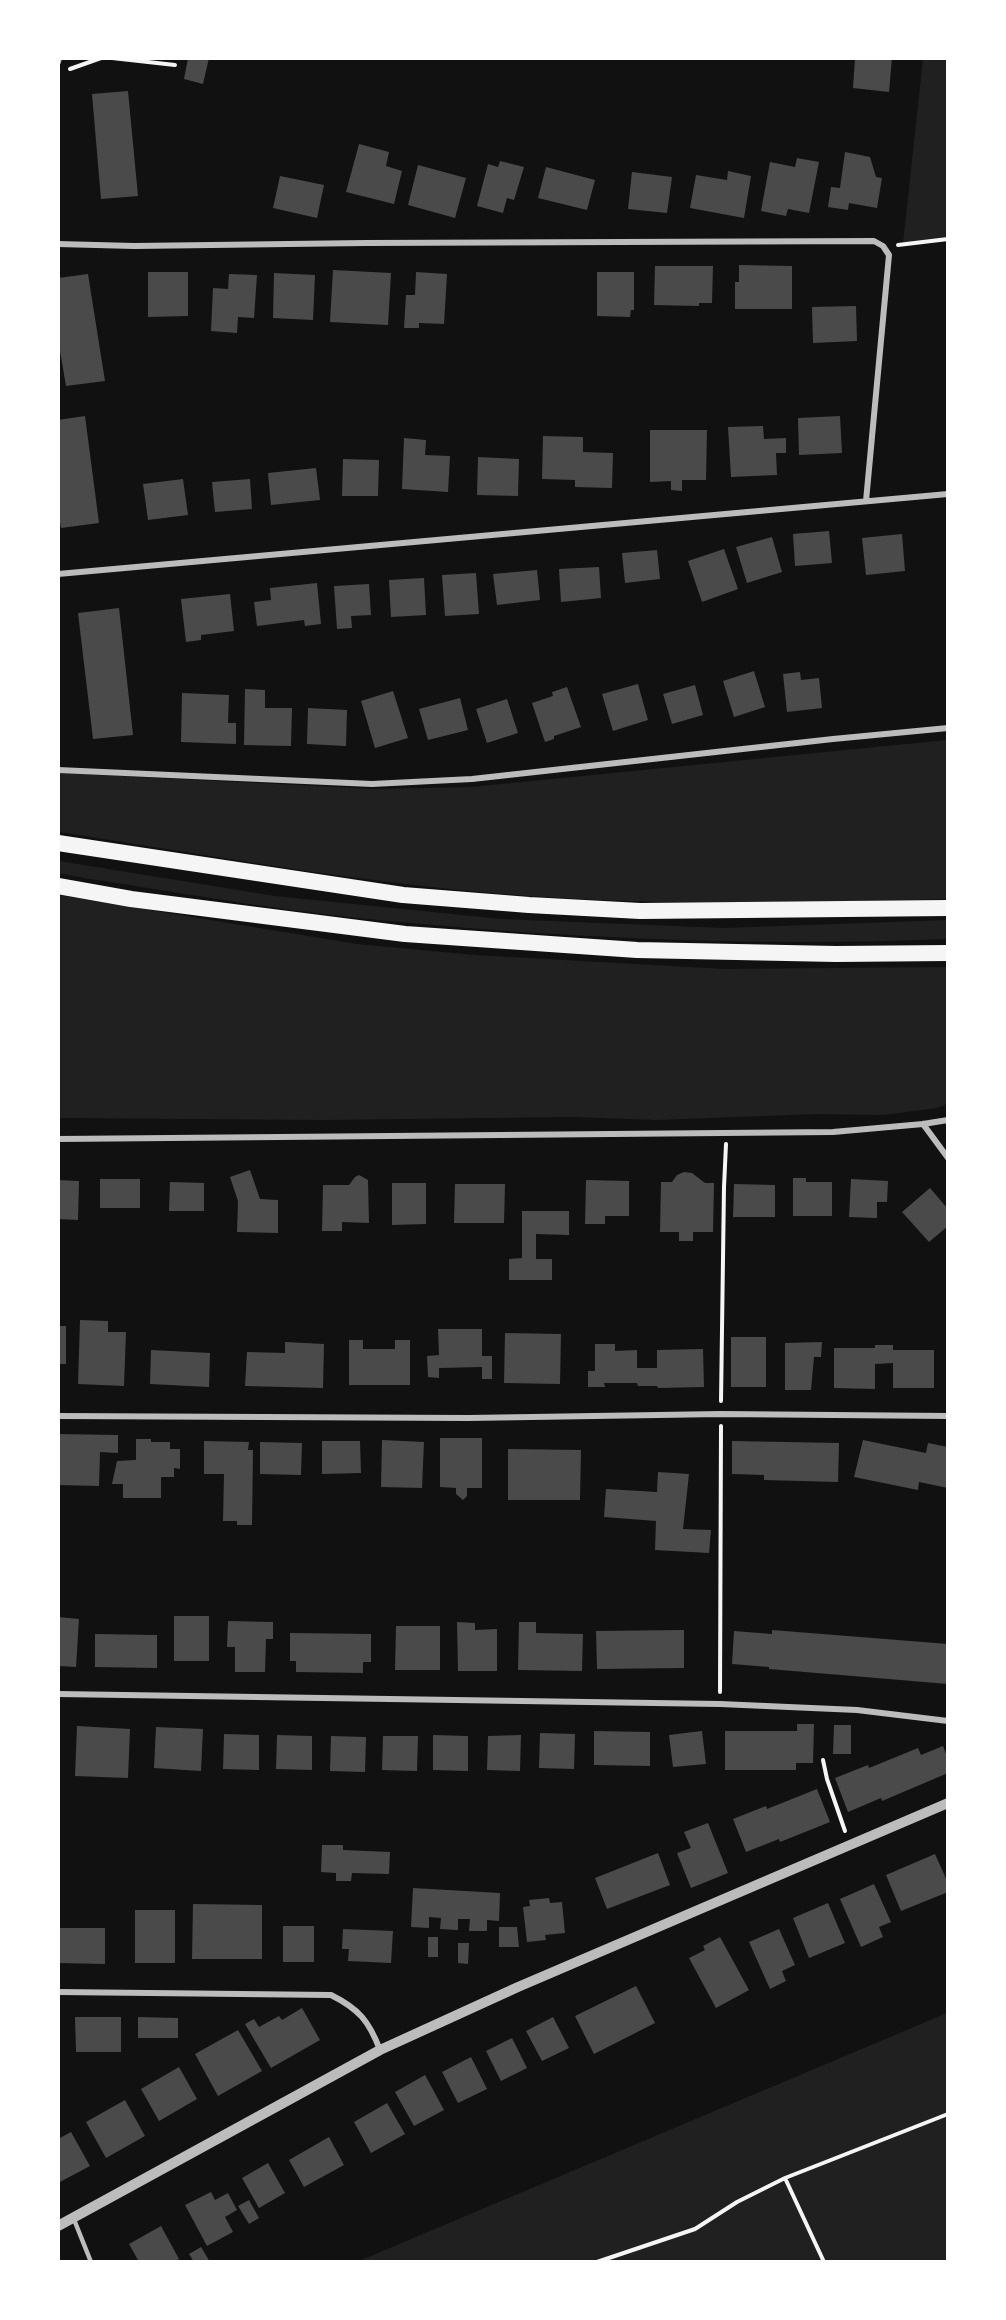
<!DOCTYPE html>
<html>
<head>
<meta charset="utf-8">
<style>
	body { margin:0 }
	#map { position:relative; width:1006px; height:2320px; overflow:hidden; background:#111; font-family:"Public Sans",sans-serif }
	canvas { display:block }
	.frame { position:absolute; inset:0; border:60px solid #fff; pointer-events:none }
</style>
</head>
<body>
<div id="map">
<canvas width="1006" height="2320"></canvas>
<div class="frame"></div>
</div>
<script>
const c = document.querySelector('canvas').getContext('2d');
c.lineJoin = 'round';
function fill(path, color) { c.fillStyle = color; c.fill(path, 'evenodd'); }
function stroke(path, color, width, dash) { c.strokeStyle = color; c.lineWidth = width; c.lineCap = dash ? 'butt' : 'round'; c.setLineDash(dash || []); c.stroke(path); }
const green = new Path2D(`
	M923,59H947V239L903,244Z
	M947,740V899C809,902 669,906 530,896C372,885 215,856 59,832V773L375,789L471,787Z
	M59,861L275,896L501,919L724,928L947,920V939C751,947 553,938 358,918C266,908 175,892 84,878L59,873Z
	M58,895L357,944L475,955L725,969L947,967V1104L937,1108L883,1115L818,1114L656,1120L574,1117L325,1120L59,1118Z
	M947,2013V2261H359Z`);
const building = new Path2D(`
	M188,58H209L203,84L184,79Z
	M855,58H892L889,92L853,88Z
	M128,91L138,196L101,199L92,94Z
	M359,144L389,152L386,166L402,171L394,204L346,192Z
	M845,152L870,157L876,177L882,178L877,208L849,203L848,210L828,207L831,187L840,188Z
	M797,158L819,162L809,213L788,209L786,216L761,211L770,162L795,167Z
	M500,161L524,167L514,200L507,198L503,213L477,206L488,164L498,167Z
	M418,165L466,178L455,218L408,205Z
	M546,167L595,180L587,210L538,198Z
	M728,171L751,176L744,218L690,208L696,175L727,180Z
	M632,172L672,177L667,213L628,209Z
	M280,176L324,185L317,218L273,208Z
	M739,265L792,266V309H735V282H739Z
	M655,266H713L712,303H699V306L654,305Z
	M333,270L391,273L388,325L330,322Z
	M148,272H188V316L148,317Z
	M416,272L447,274L444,324L419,323V328H404L406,295H415Z
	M597,272H634V310H631L630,317L597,316Z
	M274,273L315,275L313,320L273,318Z
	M88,274L105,381L66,386L58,339V278Z
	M229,274L257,275L254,318L238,317L237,333L211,331L213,288L228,289Z
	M856,306L857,341L813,343L812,307Z
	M85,416L99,523L61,528L58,511V420Z
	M840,416L842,453L799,455L798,418Z
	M763,426L764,439L786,438V453H776L777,475L731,477L728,427Z
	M650,430H707L706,480H682V491L671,490V481L650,482Z
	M543,436L583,437V452L613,453L612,488L575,487V480L542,479Z
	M404,438L426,440L425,455L450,456L448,492L402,489Z
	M478,457L519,459L518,496L477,495Z
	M343,459L379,460L378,496H342Z
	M316,468L320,500L271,505L268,473Z
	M183,479L188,515L148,520L143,484Z
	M250,479L252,509L215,512L212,482Z
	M829,531L832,563L795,566L793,534Z
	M902,534L905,571L866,575L862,538Z
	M772,537L782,572L747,583L736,547Z
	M724,549L738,589L702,602L688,561Z
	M657,550L660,579L625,583L622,553Z
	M599,567L601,598L561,602L559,569Z
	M537,570L540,600L497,605L493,574Z
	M476,573L479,614L445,616L442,575Z
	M424,578L426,615L391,617L389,580Z
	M317,583L321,624L305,626L304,620L257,626L254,602L271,600L270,588Z
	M369,584L371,615L351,616L352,628L337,629L334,586Z
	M230,594L234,631L201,635V640L186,642L181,599Z
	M119,608L133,735L93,739L78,613Z
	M754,671L765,707L734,717L723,681Z
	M800,672L801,680L819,678L822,708L787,712L783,674Z
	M638,684L648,720L613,731L602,694Z
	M695,685L703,715L672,724L663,694Z
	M567,687L581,727L554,736V739L545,742L532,703L553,696L552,692Z
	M245,689L265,690V708H292L291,746L244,745Z
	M393,691L408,738L375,748L361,701Z
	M182,693L229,695L228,723H236V744L181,742Z
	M460,698L468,730L428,740L419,709Z
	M507,699L518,733L487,743L476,709Z
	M308,708L347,710L346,746L307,744Z
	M250,1170L260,1199L278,1200V1233L237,1232L238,1201L230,1177Z
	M684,1172L692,1173L705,1183H714L713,1232H693V1241H679V1232H660L661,1182H672L677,1175Z
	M359,1175L368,1180L369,1223L342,1222V1231H322L323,1185H349L355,1177Z
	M793,1178H806V1182H832V1216H793Z
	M100,1179H140V1208H100Z
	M851,1179L888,1181L887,1202H877V1218L849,1217Z
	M58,1180L79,1181L78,1220L58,1219Z
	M586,1180L629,1181V1216H605V1224H585Z
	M170,1182L204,1183V1211H169Z
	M392,1183H426V1224L392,1225Z
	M455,1184H505L504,1223H454Z
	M734,1184L775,1185V1217H733Z
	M930,1188L948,1209V1226L929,1242L902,1212Z
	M522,1211H569V1235L536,1234V1259H552V1280H509V1259L522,1258Z
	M80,1320L108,1321V1332H126L124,1386L78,1384Z
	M58,1326H66V1364H58Z
	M438,1329H482V1356H492V1379H482V1367L439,1368V1378L428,1377L427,1356L439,1355Z
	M505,1333L561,1334L560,1384L504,1383Z
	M731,1337H766V1387H731Z
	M349,1340H363V1349H395V1340H410V1385H349Z
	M285,1342L324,1344L323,1388L245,1386L247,1352L285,1353Z
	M822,1342L821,1357H814L811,1390H785V1343Z
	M595,1344H615V1351L637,1350V1368H657V1350L703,1349L704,1387L658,1388L657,1386H638L637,1383H604L605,1387H588V1371H595Z
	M875,1345H893V1350H934V1388H893V1363L875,1364V1389L834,1388V1348H875Z
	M151,1350L210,1353L209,1387L150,1384Z
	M58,1434L118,1435V1453L100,1452L99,1486L58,1485Z
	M440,1438H482V1488H467V1496L463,1500L456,1494V1488L440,1487Z
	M136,1439H151V1442H170V1449H180V1469L174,1468V1477H161V1498H123V1484H112L117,1461L136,1460Z
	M382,1440L424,1442L422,1488L381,1487Z
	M863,1440L926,1453L928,1443L948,1447V1488L919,1482L918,1490L854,1477Z
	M204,1441L249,1442L248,1450H253L252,1525H237V1521H223L224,1474H204Z
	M322,1441H360L361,1473L322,1474Z
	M732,1441L839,1443L838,1482L764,1480V1475L732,1474Z
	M260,1442L302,1443L301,1475L260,1474Z
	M508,1449L581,1450L580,1500H508Z
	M658,1472L689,1474L683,1529L711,1530L709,1553L655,1550L656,1521L604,1517L606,1489L657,1492Z
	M174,1616H209V1661H174Z
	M58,1617L79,1619L76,1667L58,1666Z
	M228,1621L273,1622V1639H266L265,1672H235V1647H227Z
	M457,1622L475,1623V1630L497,1629V1671H458Z
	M519,1622H536V1633L583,1634L582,1671L518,1670Z
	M396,1626H440V1670H395Z
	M684,1630V1668L597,1669L596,1631Z
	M772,1630L948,1644V1684L769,1669V1667L732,1664L734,1631L772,1634Z
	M290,1633L371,1634V1662H363V1673L296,1672V1661H290Z
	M95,1634L157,1635V1668L95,1667Z
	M797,1724H814L813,1763H796V1770H725V1731H797Z
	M834,1725H851V1754H833Z
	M77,1726L130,1729L128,1778L75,1776Z
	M156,1727L203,1729L201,1771L154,1768Z
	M594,1731L650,1732V1766L594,1765Z
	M702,1731L706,1764L673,1767L669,1735Z
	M540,1733L575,1734L574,1769L539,1768Z
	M224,1734L259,1735V1770L223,1769Z
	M277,1735L312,1736V1770L276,1769Z
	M433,1735L468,1736V1771L433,1770Z
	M521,1735L520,1771L487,1770L488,1736Z
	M331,1736L366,1737L365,1772L330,1771Z
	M383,1736H418L417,1771L382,1770Z
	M943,1746L948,1759V1773L882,1801L881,1798L848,1812L835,1778L868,1765L869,1768L918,1748L921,1755Z
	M817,1789L830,1822L780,1842L779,1839L746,1852L733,1819L766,1806L767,1809Z
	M708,1823L728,1873L691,1888L677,1853L691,1848L684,1832Z
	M322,1845H343V1850L390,1852L389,1874L352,1873L351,1881H336V1873L321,1872Z
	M658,1853L670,1885L607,1909L595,1878Z
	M935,1854L948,1883V1892L901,1911L886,1875Z
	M874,1884L891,1922L879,1927L883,1937L861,1947L840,1899Z
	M413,1888L500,1893L499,1921L487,1920V1931H469L470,1919H458V1930L440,1929L441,1918L429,1917V1928L411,1927Z
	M549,1898L550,1903L562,1902L565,1933L545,1935L546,1940L527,1942L523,1907L530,1906L529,1900Z
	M828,1903L845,1943L809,1958L793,1918Z
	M193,1904L262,1905V1959H192Z
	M135,1910H175V1963H135Z
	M283,1926H314V1962H283Z
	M499,1927H517L519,1947H499Z
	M59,1928H105V1964L58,1963Z
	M343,1929L393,1931L391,1963L348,1961L349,1949H342Z
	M779,1929L795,1965L782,1971L786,1981L770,1989L749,1942Z
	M428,1937H438V1957H428Z
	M720,1937L749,1990L716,2008L689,1958L705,1950L703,1946Z
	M458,1943H469L468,1964L458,1963Z
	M636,1986L655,2023L594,2054L575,2016Z
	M302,2008L320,2040L271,2068L245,2024L254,2019L259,2027L279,2016L282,2020Z
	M75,2017H121V2052H76Z
	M138,2017L178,2018V2038H138Z
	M553,2017L569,2048L542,2061L526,2031Z
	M238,2030L262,2071L218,2096L195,2054Z
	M512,2038L527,2068L501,2081L486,2051Z
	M471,2057L487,2089L458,2103L442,2072Z
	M179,2067L197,2099L159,2121L141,2089Z
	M425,2075L444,2110L414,2126L395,2092Z
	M125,2100L145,2136L106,2158L86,2122Z
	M387,2103L405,2134L371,2153L354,2122Z
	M71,2132L90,2166L58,2183V2139Z
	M329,2137L344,2165L304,2187L289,2160Z
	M268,2163L285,2193L259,2208L242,2178Z
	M211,2192L215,2200L228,2193L237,2210L225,2217L233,2232L207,2246L185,2205Z
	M249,2200L259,2218L249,2224L238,2206Z
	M161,2226L179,2259L174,2262H139L129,2244Z
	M201,2247L210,2262H194L189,2254Z`);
const path = new Path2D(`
	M112,58L175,65
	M70,69L101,58
	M898,245L948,239
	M721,1401L724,1187L726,1144
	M720,1692L721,1426
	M823,1760L827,1779L845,1831
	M785,2178L824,2262
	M597,2262L695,2229L737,2202L785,2178L948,2114`);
const service = new Path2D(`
	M73,2217L91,2262`);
const minor = new Path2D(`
	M58,62L59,58
	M58,244L134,246L366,243L874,241L883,246L889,255L866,501
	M58,574L948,494
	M58,770L372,784L472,779L833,739L948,728
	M923,1124L948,1158
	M58,1139L833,1132L923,1124L948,1120
	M58,1416L468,1418L721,1414L948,1416
	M58,1694L720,1704L857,1710L948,1721
	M58,1992L331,1995C359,2009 369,2021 380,2050`);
const tertiary = new Path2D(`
	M58,2226L380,2050L518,1987L948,1803`);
const trunk = new Path2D(`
	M58,843L403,895L529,905L640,911L948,908
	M58,886L131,899L405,934L637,950L836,954L948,953`);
fill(green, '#202020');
fill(building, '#4a4a4a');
stroke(path, '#f5f5f5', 4);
stroke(service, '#bcbcbc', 4.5);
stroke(minor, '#bcbcbc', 6);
stroke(tertiary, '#bcbcbc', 10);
stroke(trunk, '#f5f5f5', 16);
</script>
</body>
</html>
